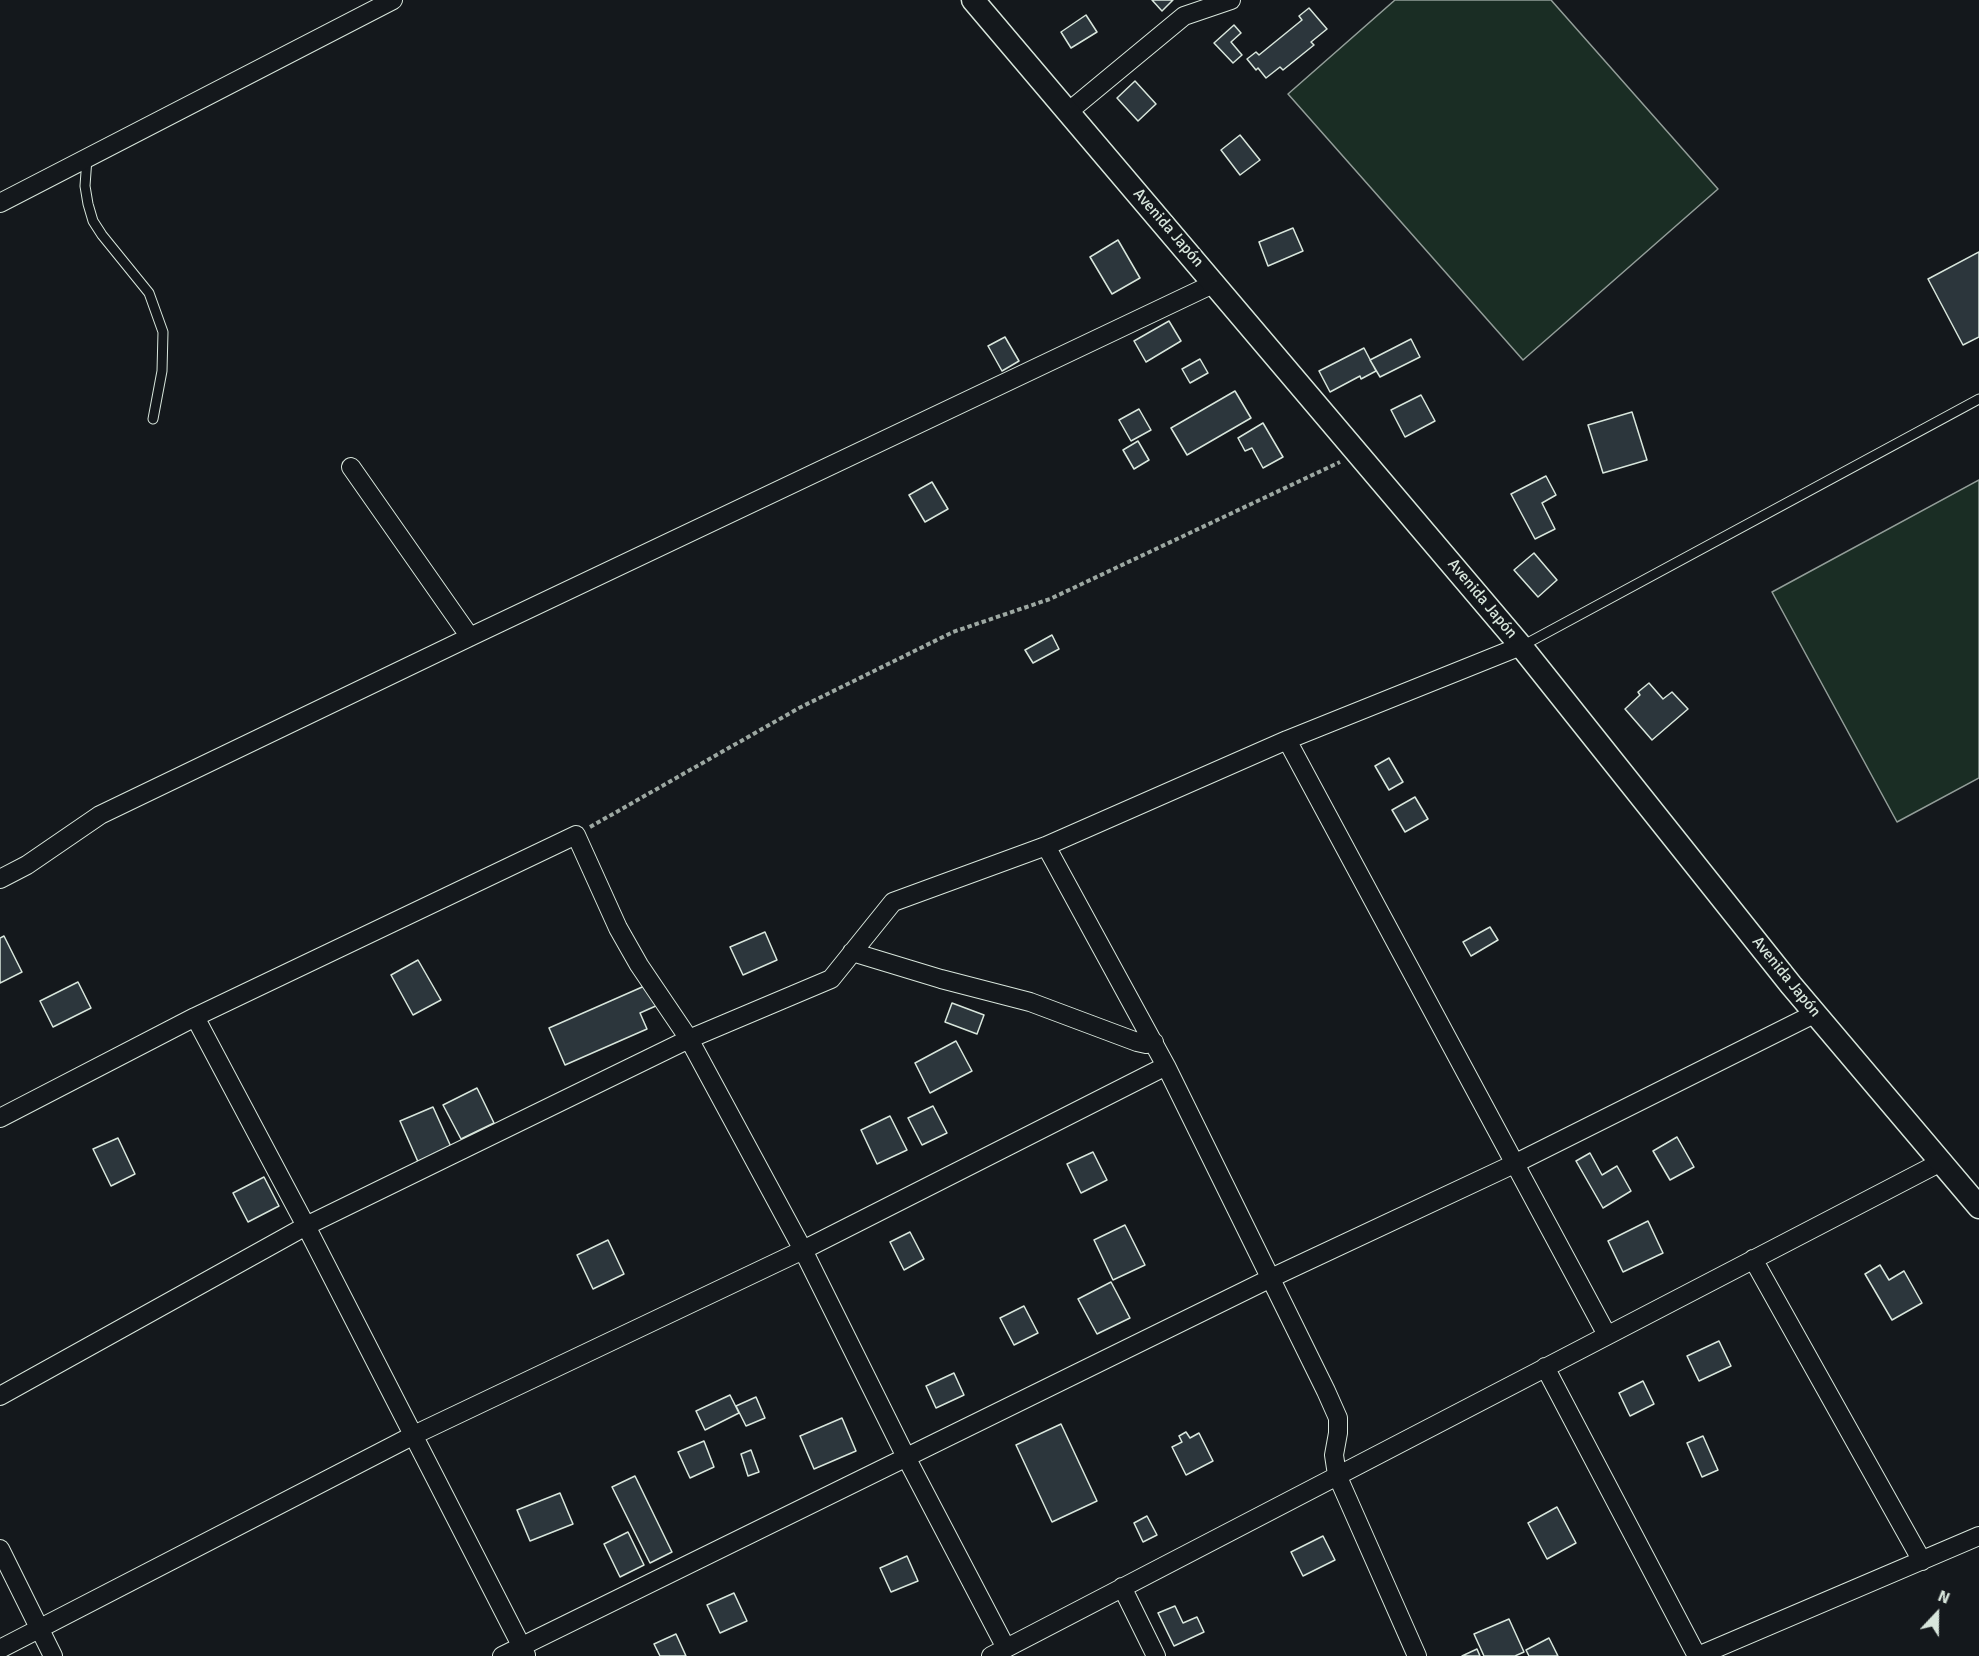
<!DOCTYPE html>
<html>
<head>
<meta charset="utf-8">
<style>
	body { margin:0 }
	#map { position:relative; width:1979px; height:1656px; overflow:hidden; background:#14181c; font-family:Signika,sans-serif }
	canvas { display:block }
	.north { position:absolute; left:1907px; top:1584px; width:60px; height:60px; -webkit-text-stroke:4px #14181c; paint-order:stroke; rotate:22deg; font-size:16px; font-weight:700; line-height:24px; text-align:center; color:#d8e6dc }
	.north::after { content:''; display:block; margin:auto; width:21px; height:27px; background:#d8e6dc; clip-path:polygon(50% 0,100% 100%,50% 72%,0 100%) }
</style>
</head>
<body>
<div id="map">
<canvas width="1979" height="1656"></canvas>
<div class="north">N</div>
</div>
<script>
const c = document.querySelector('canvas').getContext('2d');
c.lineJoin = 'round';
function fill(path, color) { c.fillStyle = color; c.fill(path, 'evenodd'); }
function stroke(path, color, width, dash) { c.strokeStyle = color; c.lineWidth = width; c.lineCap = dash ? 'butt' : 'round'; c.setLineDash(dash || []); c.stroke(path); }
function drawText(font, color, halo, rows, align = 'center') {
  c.font = font + ' Signika,sans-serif'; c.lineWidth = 4.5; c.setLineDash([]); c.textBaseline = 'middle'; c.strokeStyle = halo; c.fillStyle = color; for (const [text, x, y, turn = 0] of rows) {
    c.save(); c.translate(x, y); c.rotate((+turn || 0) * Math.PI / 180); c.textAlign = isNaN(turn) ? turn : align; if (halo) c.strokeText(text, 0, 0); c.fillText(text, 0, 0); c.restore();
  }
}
const green = new Path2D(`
	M1395,0H1551L1718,189L1523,360L1288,94Z
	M1979,480V778L1897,822L1772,592Z`);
const building = new Path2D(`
	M1152,0H1173L1162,11Z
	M1309,8L1327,29L1311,42L1314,45L1283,70L1280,67L1266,78L1258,68L1256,70L1247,59L1256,52L1259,55L1302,20L1299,16Z
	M1086,15L1097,32L1071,48L1061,32Z
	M1234,25L1241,33L1231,42L1242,55L1233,63L1214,43Z
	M1135,81L1156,104L1138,121L1117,98Z
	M1240,135L1260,160L1240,175L1221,150Z
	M1293,228L1303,251L1268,266L1259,242Z
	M1118,240L1140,278L1112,294L1090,257Z
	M1979,252V337L1963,345L1928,279Z
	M1169,321L1181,341L1146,362L1134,341Z
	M1005,337L1019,361L1002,371L988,346Z
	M1411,339L1420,357L1380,377L1370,360Z
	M1364,348L1376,371L1361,379L1360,376L1330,392L1319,371Z
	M1200,359L1208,373L1190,383L1182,369Z
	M1235,391L1251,418L1187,455L1171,428Z
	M1421,395L1435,421L1405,437L1391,410Z
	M1139,409L1151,430L1131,441L1119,420Z
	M1632,412L1647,460L1603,473L1588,425Z
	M1263,423L1283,457L1263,468L1252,448L1245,451L1238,438Z
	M1138,441L1149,460L1134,469L1123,450Z
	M1546,476L1556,495L1542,503L1555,529L1535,539L1511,494Z
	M932,482L948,509L925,522L909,495Z
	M1534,553L1557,580L1538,597L1514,570Z
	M1052,635L1059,649L1033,663L1025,650Z
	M1649,683L1663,699L1672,692L1688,709L1652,740L1625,709L1640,695L1638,692Z
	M1389,758L1403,782L1389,790L1375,766Z
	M1415,797L1428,819L1405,832L1392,810Z
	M1490,927L1498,940L1471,956L1463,942Z
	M765,932L777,960L743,975L730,947Z
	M4,936L22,972L0,983V938Z
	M418,960L441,1000L413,1015L391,975Z
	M78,982L91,1008L53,1027L40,1001Z
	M649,984L658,1005L640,1013L647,1029L565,1065L549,1028Z
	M952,1003L984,1015L977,1034L945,1022Z
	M956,1041L972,1071L930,1093L915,1063Z
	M477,1088L494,1123L461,1139L443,1105Z
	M933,1106L947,1133L922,1145L908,1118Z
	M433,1107L452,1149L419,1164L400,1121Z
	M890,1116L907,1150L877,1164L861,1130Z
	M1677,1137L1694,1167L1670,1180L1653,1151Z
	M118,1138L135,1174L111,1186L93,1149Z
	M1093,1152L1107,1180L1081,1193L1067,1164Z
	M1590,1153L1602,1175L1617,1166L1631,1191L1603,1208L1576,1161Z
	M264,1177L279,1206L248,1222L233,1193Z
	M1648,1221L1663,1253L1623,1272L1608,1241Z
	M1125,1225L1145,1265L1113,1280L1094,1240Z
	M910,1232L924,1259L904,1270L890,1242Z
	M608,1240L624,1274L593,1289L577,1255Z
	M1880,1265L1889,1280L1904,1271L1922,1303L1892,1320L1865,1274Z
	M1111,1282L1130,1318L1097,1334L1078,1299Z
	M1024,1306L1038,1333L1014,1345L1000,1318Z
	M1719,1341L1731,1366L1699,1381L1687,1356Z
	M954,1373L964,1395L936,1408L926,1386Z
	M1643,1381L1654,1404L1630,1416L1619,1393Z
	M730,1395L739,1413L705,1430L696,1411Z
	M756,1397L765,1418L746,1426L736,1406Z
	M842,1418L856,1451L814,1469L800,1436Z
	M1061,1424L1097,1501L1052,1522L1016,1445Z
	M1186,1432L1190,1438L1199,1433L1213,1461L1186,1475L1172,1447L1182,1442L1179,1436Z
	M1703,1436L1718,1470L1702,1477L1687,1443Z
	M704,1441L714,1467L690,1478L678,1452Z
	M751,1450L759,1472L748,1476L741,1454Z
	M635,1476L672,1552L650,1563L612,1487Z
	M560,1493L573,1524L530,1541L517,1510Z
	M1557,1507L1576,1543L1547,1559L1528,1523Z
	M1147,1516L1157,1535L1143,1542L1134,1523Z
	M628,1532L644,1565L620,1577L604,1544Z
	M1323,1536L1335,1560L1303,1576L1291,1552Z
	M907,1556L918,1581L891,1592L880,1568Z
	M734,1593L747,1621L720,1633L707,1605Z
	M1175,1606L1183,1623L1197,1617L1204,1632L1174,1646L1158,1613Z
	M1509,1619L1524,1652L1515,1656H1484L1474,1634Z
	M676,1634L686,1656H660L654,1644Z
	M1549,1638L1558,1656H1529L1526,1650Z
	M1477,1649L1480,1656H1462Z`);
const path = new Path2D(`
	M590,827L799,708L953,632L1050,599L1340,462`);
const service = new Path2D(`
	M87,158L85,186L88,204L93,221L102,235L149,293L163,332L162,371L153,419
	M1522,646L1979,399`);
const minor = new Path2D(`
	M1068,112L1184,16L1231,0
	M0,203L393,0
	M351,467L470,637
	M1287,740L1607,1335
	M1046,846L1166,1066L1326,1391L1338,1418V1433L1334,1455L1337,1475L1417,1656
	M0,879L27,865L100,815L474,635L1215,283
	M852,952L941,979L1030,1002L1137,1042L1146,1044L1154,1042
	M195,1017L306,1226L526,1655
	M0,1118L195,1017L576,835L618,928L639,965L689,1039L803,1250L906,1457L1006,1648
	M1753,1259L1922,1561
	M1545,1367L1697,1656
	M0,1396L306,1226L689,1039L831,979L893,902L1046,846L1287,740L1521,646
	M0,1549L53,1656
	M1122,1587L1156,1656
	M0,1649L414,1435L803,1250L1166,1066
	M502,1656L1271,1278L1514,1164L1816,1013
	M991,1656L1941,1162
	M1698,1656L1979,1536`);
const tertiary = new Path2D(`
	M973,0L1521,646L1791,985L1979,1207`);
const streetNames = [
	["Avenida Japón",1168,228,49],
	["Avenida Japón",1482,599,50],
	["Avenida Japón",1786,977,51]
];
fill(green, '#1a2d24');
stroke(green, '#939e99', 1.5);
fill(building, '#2c363c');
stroke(building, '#d8e6dc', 1.5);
stroke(service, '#d8e6dc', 11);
stroke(minor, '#d8e6dc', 20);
stroke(tertiary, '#d8e6dc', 25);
stroke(path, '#9da8a2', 4, [4.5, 3]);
stroke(service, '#14181c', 9);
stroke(minor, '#14181c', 18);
stroke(tertiary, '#14181c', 22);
drawText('16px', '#d8e6dc', '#14181c', streetNames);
</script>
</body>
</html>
